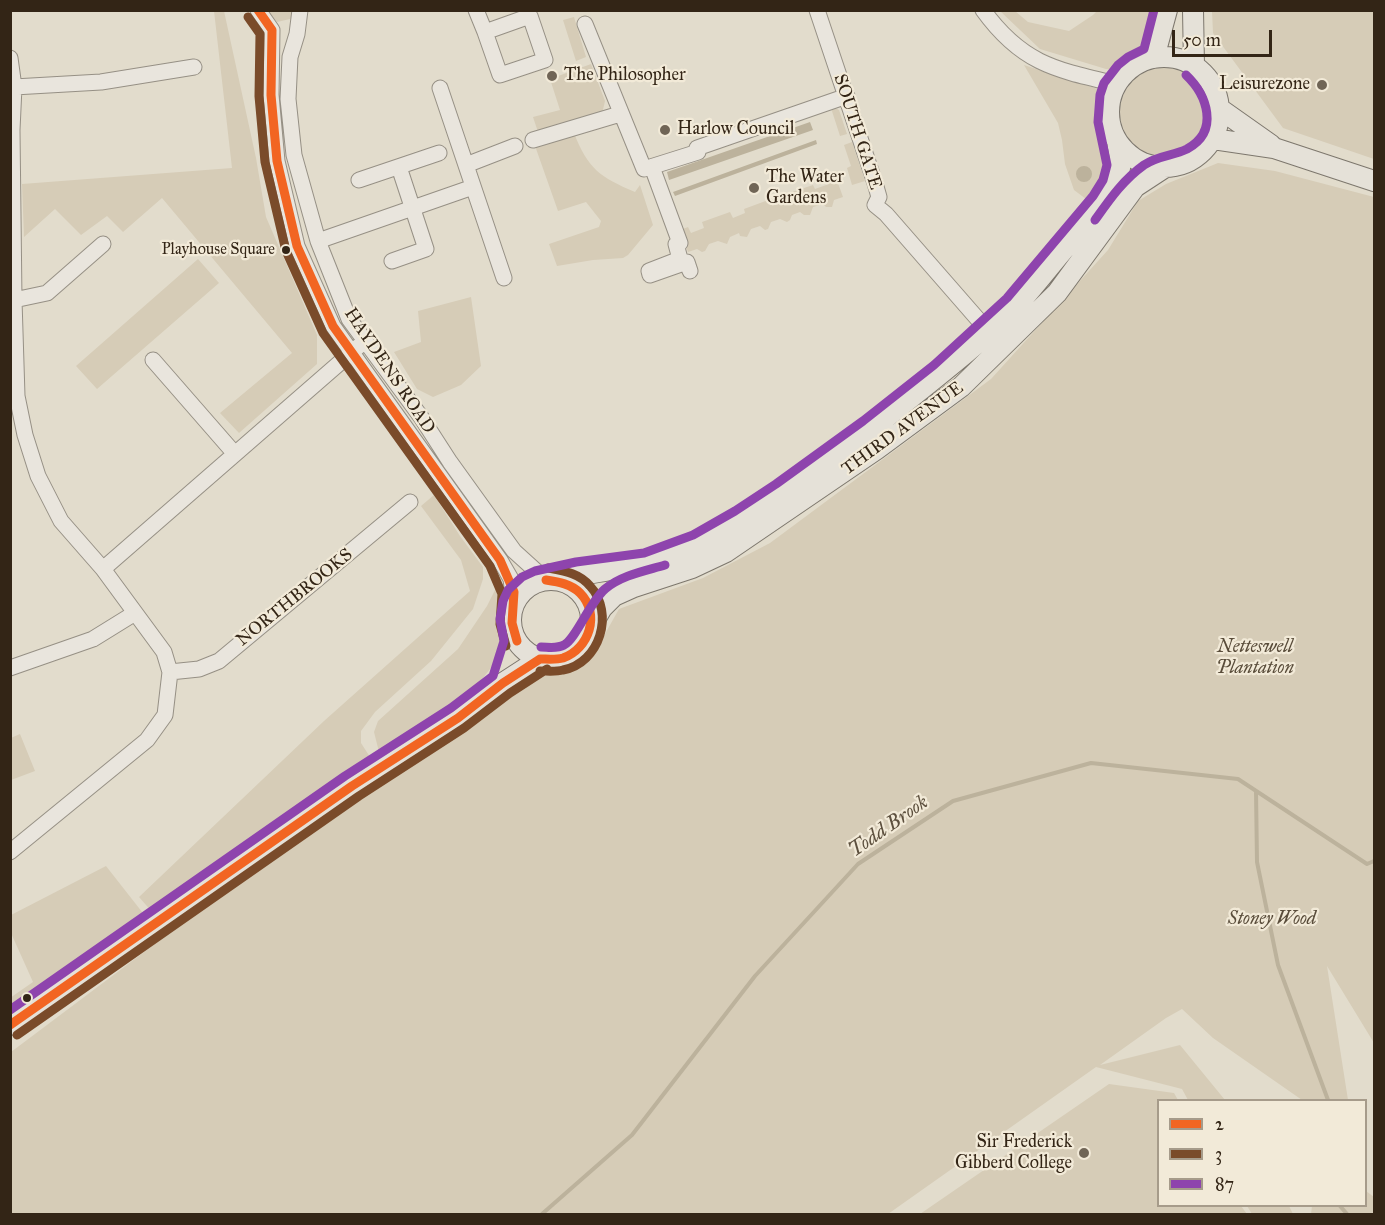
<!DOCTYPE html>
<html>
<head>
<meta charset="utf-8">
<style>
	body { margin:0 }
	#map { position:relative; width:1385px; height:1225px; overflow:hidden; background:#e2dccc; font-family:"IM FELL Great Primer",serif }
	canvas { display:block }
	.frame { position:absolute; inset:0; border:12px solid #332516; pointer-events:none }
	.legend { position:absolute; left:1157px; top:1099px; width:210px; height:108px; box-sizing:border-box; background:#f2ead8; border:2px solid #a69b8a; margin:0; padding:8px 10px; list-style:none; font-size:18px; color:#332516 }
	.legend li { display:flex; align-items:center; gap:12px; height:30px }
	.legend b { width:30px; border:2px solid #a69b8a }
	.scale { position:absolute; left:1172px; top:30px; width:100px; height:27px; box-sizing:border-box; border:3px solid #332516; border-top:0; padding-left:8px; font-size:18px; line-height:21px; white-space:nowrap; color:#332516; -webkit-text-stroke:4px #f2ead8; paint-order:stroke }
</style>
</head>
<body>
<div id="map">
<canvas width="1385" height="1225"></canvas>
<div class="frame"></div>
<ul class="legend">
<li><b style="height:8px;background:#f26522"></b>2</li>
<li><b style="height:8px;background:#7a4b2a"></b>3</li>
<li><b style="height:8px;background:#8e44ad"></b>87</li>
</ul>
<div class="scale">50 m</div>
</div>
<script>
const c = document.querySelector('canvas').getContext('2d');
c.lineJoin = 'round';
function fill(path, color) { c.fillStyle = color; c.fill(path, 'evenodd'); }
function stroke(path, color, width, dash) { c.strokeStyle = color; c.lineWidth = width; c.lineCap = dash ? 'butt' : 'round'; c.setLineDash(dash || []); c.stroke(path); }
function drawText(font, color, halo, rows, align = 'center') {
  c.font = font + ' "IM FELL Great Primer",serif'; c.lineWidth = 4.5; c.setLineDash([]); c.textBaseline = 'middle'; c.strokeStyle = halo; c.fillStyle = color; for (const [text, x, y, turn = 0] of rows) {
    c.save(); c.translate(x, y); c.rotate((+turn || 0) * Math.PI / 180); c.textAlign = isNaN(turn) ? turn : align; if (halo) c.strokeText(text, 0, 0); c.fillText(text, 0, 0); c.restore();
  }
}
const green = new Path2D(`
	M214,11H224L256,158L266,217L317,335V364L239,433L220,413L292,353L162,198L123,232L107,216L81,235L55,209L24,237L22,184L232,168Z
	M267,11H295L290,19L277,22Z
	M1000,11H1015L1028,22L1069,31L1093,15L1097,11H1160L1151,41L1119,70L1106,69L1040,49Z
	M1212,11H1374V159L1283,128L1213,33Z
	M574,17L586,57L576,61L563,20Z
	M591,64L605,101L602,114L539,135L533,117L560,110L550,79Z
	M1024,65L1104,91L1101,118L1111,149V179L1090,202L1074,190L1065,164L1062,140L1058,123Z
	M1120 112a44 44 0 1 1 88 0a44 44 0 1 1-88 0Z
	M834,107L839,110L847,134L840,136L831,108Z
	M574,133C588,169 600,177 635,192L640,185L653,225L628,255L623,258L593,260L557,266L549,244L599,227L601,221L586,202L558,211L534,143Z
	M852,142L865,181L852,185L847,168L851,166L844,145Z
	M1218,163L1275,171L1374,197V1043L1327,966L1348,1100H1302L1213,1038L1182,1009L1166,1018L1100,1065L1180,1045L1225,1100H1188L1182,1089L1096,1067L888,1214H11V1052L212,901L542,670L580,664L601,641L619,609L703,578L770,543L991,379L1108,250L1138,201L1166,184Z
	M835,175L843,197L834,200L832,207H826L823,204L813,207L810,215H804L800,212L792,215L790,220L787,222L780,219L771,222L768,229L765,230L760,226L751,229L747,237L740,236L739,233L730,237L727,244L718,241L709,244L705,251L702,252L697,249L688,252L680,230L688,227L691,233L704,228L702,222L730,212L733,218L745,213L744,209L771,199L773,204L787,199L786,194L813,185L815,189L829,184L827,177Z
	M198,259L219,283L97,389L76,366Z
	M471,297L481,366L461,385L433,397L417,389L394,352L421,342L418,311Z
	M434,495L460,536L483,567V579L473,609L431,661L375,712L361,731V743L370,757L153,913L139,897L324,721L470,591L461,560L421,506Z
	M497,586C500,601 506,640 499,654C478,698 419,727 379,752L374,732L378,721L458,649L487,606Z
	M20,734L35,771L11,780V738Z
	M106,866L146,917L11,1013L10,998L33,982L11,933V915Z
	M1109,1084L1174,1093L1178,1100H1158V1206H1241L1247,1214H920Z
	M1366,1191L1374,1197V1214H1311L1312,1206H1366Z
	M1247,1206H1289L1293,1214H1252Z`);
const water = new Path2D(`
	M810,122L813,130L669,180L667,172Z
	M816,140L817,144L675,196L673,192Z
	M1076 174a8 8 0 1 1 16 0a8 8 0 1 1-16 0Z`);
const stream = new Path2D(`
	M1256,791L1257,862L1278,965L1328,1100
	M1340,1206L1347,1214
	M542,1214L632,1135L755,976L858,864L953,801L1091,763L1238,779L1367,864L1374,861`);
const minor = new Path2D(`
	M258,10L272,30L271,95L277,161L297,246L333,326L500,560L511,579L514,603
	M300,10L297,34L290,57L288,99L294,155L318,241L349,319L421,417L450,462L514,551L546,580
	M476,10L485,32
	M817,10L875,183L879,197L875,205L886,214L982,324
	M983,10C1022,64 1056,70 1117,84
	M530,16L545,60L500,75L485,32Z
	M585,24L644,169L698,152L697,148L847,96
	M10,58L14,87
	M440,88L504,278
	M533,140L620,114
	M466,165L515,146
	M652,167L680,243L676,244L680,259L649,271L650,275L687,262L690,271
	M359,180L439,153
	M318,241L473,187
	M392,261L426,249L399,167
	M14,300L12,130L14,87L101,82L194,67
	M153,360L235,454
	M103,569L359,346
	M10,668L93,639L135,613
	M170,672L199,669L219,661L410,502
	M10,852L147,740L165,715L170,672L164,652L103,569L61,521L38,476L25,435L17,396L14,300L47,293L103,244`);
const major = new Path2D(`
	M1193,10L1194,66
	M1109 112a55 55 0 1 1 110 0a55 55 0 1 1-110 0Z
	M1154,58L1167,10
	M1220,109L1271,145
	M1213,139L1274,148L1374,181
	M511 620a40 40 0 1 1 80 0a40 40 0 1 1-80 0Z
	M554,580C598,570 644,569 686,550C760,517 833,459 897,409C935,378 976,347 1011,312C1031,291 1048,268 1067,246C1086,224 1114,199 1120,168C1121,160 1118,149 1117,141
	M592,625L602,608L614,596L634,587L692,568L726,552L877,449L961,387L1057,293L1135,187L1164,168
	M10,1025L352,786L458,718L503,683L540,659`);
const bus1 = new Path2D(`
	M258,10L272,30L271,95L277,161L297,246L333,326L500,560L514,592L512,623L517,641
	M540,659C547,659 556,660 563,658C589,649 601,614 580,593C571,584 559,582 546,580
	M10,1025L352,786L458,718L503,683L540,659`);
const bus2 = new Path2D(`
	M248,17L260,34L259,96L265,162L286,251L323,333L490,566L502,594L500,624L506,646
	M540,671C548,671 556,672 563,670C600,663 615,613 590,586C579,573 564,571 548,568
	M17,1035L359,796L464,728L510,693L547,669`);
const bus3 = new Path2D(`
	M1095,220C1110,199 1123,180 1144,165C1159,155 1173,156 1187,149C1220,131 1207,95 1186,75
	M541,647C548,647 557,649 564,645C576,639 589,603 605,589C622,575 645,571 665,565
	M10,1010L345,776L451,708L493,676L504,641L500,619L503,601L508,590L522,577L535,571L576,562L644,553L693,535L735,511L776,484L863,421L934,365L1007,298L1093,196L1103,180L1107,165L1098,122L1100,95L1104,83L1118,65L1128,57L1144,49L1154,10`);
const markers = [
	[552,76,6,"#706556"],
	[1322,85,6,"#706556"],
	[665,130,6,"#706556"],
	[754,188,6,"#706556"],
	[286,250,5,"#332516"],
	[27,998,5,"#332516"],
	[1084,1153,6,"#706556"]
];
const busNames = [
	["Playhouse Square",275,250]
];
const poiNames = [
	["The Philosopher",564,76],
	["Leisurezone",1310,85,"right"],
	["Harlow Council",677,130],
	["The Water",766,178],
	["Gardens",766,199],
	["Sir Frederick",1072,1143,"right"],
	["Gibberd College",1072,1164,"right"]
];
const streetNames = [
	["SOUTH GATE",857,132,72],
	["HAYDENS ROAD",389,371,56],
	["THIRD AVENUE",903,429,-36],
	["NORTHBROOKS",295,598,-39]
];
const parkNames = [
	["Netteswell",1255,648],
	["Plantation",1255,669],
	["Stoney Wood",1272,920]
];
const waterNames = [
	["Todd Brook",889,827,-35]
];
fill(green, '#d6ccb7');
fill(water, '#bcb29c');
stroke(stream, '#bcb29c', 4);
stroke(minor, '#969085', 17);
stroke(major, '#7d776d', 22);
stroke(minor, '#e9e5dd', 15);
stroke(major, '#e5e1d8', 20);
stroke(bus1, '#f26522', 9);
stroke(bus2, '#7a4b2a', 9);
stroke(bus3, '#8e44ad', 9);
for (const [x, y, r, color] of markers) { const dot = new Path2D(); dot.arc(x, y, r, 0, 2 * Math.PI); c.fillStyle = color; c.fill(dot); stroke(dot, '#f2ead8', 2); }
drawText('16px', '#332516', '#f2ead8', busNames, 'right');
drawText('18px', '#332516', '#f2ead8', poiNames, 'left');
drawText('18px', '#332516', '#f2ead8', streetNames);
drawText('italic 18px', '#594c3a', '#f2ead8', parkNames);
drawText('italic 20px', '#5d503e', '#f2ead8', waterNames);
</script>
</body>
</html>
